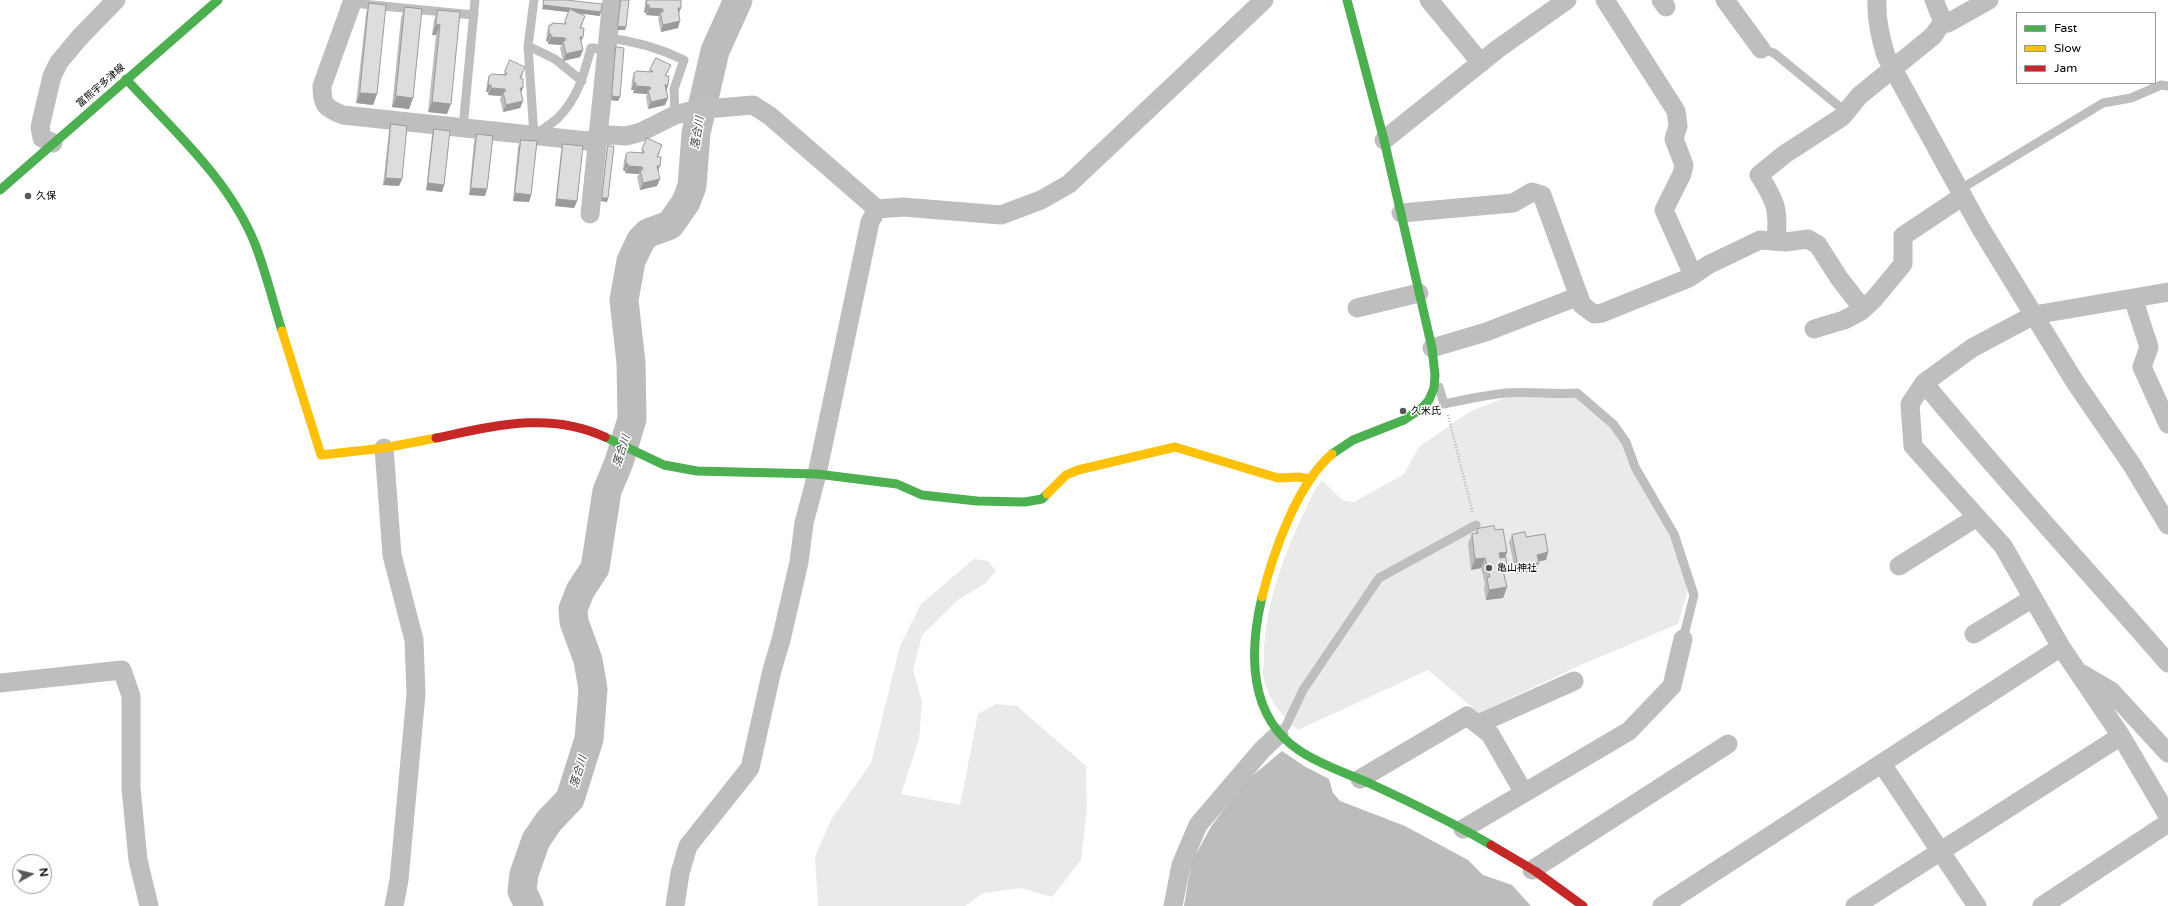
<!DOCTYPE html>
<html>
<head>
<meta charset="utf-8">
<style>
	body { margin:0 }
	#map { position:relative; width:2168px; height:906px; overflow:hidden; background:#fff; font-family:"Varela Round",sans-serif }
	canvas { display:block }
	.legend { position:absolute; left:2016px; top:12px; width:140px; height:72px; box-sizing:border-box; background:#fff; border:1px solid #999; margin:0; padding:5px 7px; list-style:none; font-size:12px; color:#000 }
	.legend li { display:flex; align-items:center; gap:8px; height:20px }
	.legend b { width:20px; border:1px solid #999 }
	.north { position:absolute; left:12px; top:854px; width:40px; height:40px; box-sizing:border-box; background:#fff; border:1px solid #999; border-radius:50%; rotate:82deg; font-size:11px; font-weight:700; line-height:16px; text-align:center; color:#000 }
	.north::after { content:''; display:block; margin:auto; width:14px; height:18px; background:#595959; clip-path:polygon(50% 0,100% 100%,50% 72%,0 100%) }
</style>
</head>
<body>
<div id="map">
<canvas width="2168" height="906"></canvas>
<ul class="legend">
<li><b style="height:5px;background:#4caf50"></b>Fast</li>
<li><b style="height:5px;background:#ffc107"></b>Slow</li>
<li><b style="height:5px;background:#c62828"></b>Jam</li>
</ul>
<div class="north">N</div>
</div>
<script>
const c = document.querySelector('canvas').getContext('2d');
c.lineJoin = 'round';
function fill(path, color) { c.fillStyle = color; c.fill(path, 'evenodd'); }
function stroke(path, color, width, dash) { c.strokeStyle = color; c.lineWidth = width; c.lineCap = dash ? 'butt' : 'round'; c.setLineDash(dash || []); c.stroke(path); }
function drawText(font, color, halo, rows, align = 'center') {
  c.font = font + ' "Varela Round","Noto Sans JP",sans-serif'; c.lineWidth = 3; c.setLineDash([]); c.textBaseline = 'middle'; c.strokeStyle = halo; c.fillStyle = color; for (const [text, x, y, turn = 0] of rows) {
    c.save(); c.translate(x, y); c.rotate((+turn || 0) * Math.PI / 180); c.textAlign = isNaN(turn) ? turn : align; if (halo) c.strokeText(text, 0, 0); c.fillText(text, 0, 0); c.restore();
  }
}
const green = new Path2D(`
	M1530,388L1574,394L1608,421L1635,459L1670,537L1689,586L1678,624L1583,664L1479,713L1428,670L1298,730C1281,715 1270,702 1264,680C1262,674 1264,665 1264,658C1264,599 1289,542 1315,490L1322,480L1342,500L1354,502L1404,474L1419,447L1469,412Z
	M974,559L988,561L996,571L986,583L958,600L922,635L913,670L922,702L919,739L901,794L960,805L978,714L996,704L1017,706L1086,766L1087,809L1081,860L1052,897L1021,888L983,893L965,906H818L815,857L831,820L871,763L900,646L921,604Z`);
const water = new Path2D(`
	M1282,751L1304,766L1329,779L1333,793L1340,801L1405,826L1468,860L1483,875L1512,885L1531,906H1184L1191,863L1212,825L1246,781Z`);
const river = new Path2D(`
	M529,906L522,891L524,874L536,840L549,821L570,799L589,739L593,689L588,660L574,622L573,609L580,591L595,568L607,491L619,462L632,419L631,363L624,300L631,261L641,240L648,233L670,225L686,202L692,186L696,133L715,51L738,0`);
const path = new Path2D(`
	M1448,415L1473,514`);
const lane = new Path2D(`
	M534,0L528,46L534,136
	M352,3L474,15
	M608,38C636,41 659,48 684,60L674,89L675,115
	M528,46L555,59L582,81
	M1761,49L1774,53L1846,112
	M463,128L475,0
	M535,135C543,129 551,124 558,118C578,98 584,74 591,48H595L606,53
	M1959,190L2103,103L2131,98L2161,85L2168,86
	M1439,387L1444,404C1464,400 1485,395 1506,393C1530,391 1553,395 1577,393L1613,424L1626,442L1635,467L1674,534L1694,595L1683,639
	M1279,734L1286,726L1303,690L1379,578L1476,525`);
const street = new Path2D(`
	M353,0L322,86C322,105 325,108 343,115L587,141L610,135L626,136L641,132L675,115L694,110L753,105L770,116L877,209L903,207L1001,215L1041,200L1069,184L1264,0
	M1429,0L1481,63
	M1605,0L1676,111L1678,126L1674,139L1684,165L1682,174L1664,210L1693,275
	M1661,0L1666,7
	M1725,0L1761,49
	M1877,0C1876,20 1880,37 1886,56L1981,229L2075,382L2132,465L2168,525
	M1934,0L1941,17L1948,23L1989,0
	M1384,140L1499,48L1567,0
	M53,143L42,138L40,127L52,76L59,62L80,37L116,0
	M1401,213L1513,203L1532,192L1542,195L1582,305L1594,314L1602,313L1689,278L1708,265L1760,240L1786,242L1808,239L1818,245L1839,278L1863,309
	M590,214L612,0
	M1776,241C1779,209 1776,202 1759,175L1785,154L1842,117L1859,96L1933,36L1944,20
	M2168,292L2034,315L1972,348L1924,383L1910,404L1913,446L2003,546L2061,647L2121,736L2168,816
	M2133,298L2149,347L2142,367L2168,424
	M1357,308L1419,293
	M1814,329L1844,320L1861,311L1874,299L1903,264V236L1963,196
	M1432,348L1486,332L1579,296
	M1924,383C2003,479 2087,570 2168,663
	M384,448L392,555L414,640L416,694L399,880L394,906
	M1899,566L1977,517
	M1974,634L2033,598
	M2082,674L2111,691L2168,753
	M0,683L122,670L131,696V788L138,860L149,906
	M1478,724L1574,681
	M1882,764L1977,906
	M1360,779L1467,716L1490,734L1524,793
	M1463,829L1629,731L1672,686L1683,639
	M1532,870L1728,744
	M675,906L680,873L688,846L750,768L772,670L781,640L799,562L804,523L817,474L870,222L877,209
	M1173,906L1181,865L1198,825L1262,750L1279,734
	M1662,906L2061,647
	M1855,906L2121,736
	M2042,906L2168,823`);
const fast = new Path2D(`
	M126,79C172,129 229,179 255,244C266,272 273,302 282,331
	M0,190L218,0
	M605,437L664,465L697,471L817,474L897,484L922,495L977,501L1025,502L1042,499L1047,494
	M1332,454L1353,440L1404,420L1422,408L1429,400L1434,388L1435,375L1432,348L1384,140L1347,0
	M1262,597C1249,652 1248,717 1300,751C1321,765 1346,773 1369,783C1410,802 1452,822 1491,845`);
const slow = new Path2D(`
	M282,331L321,455L384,448L436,438
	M1047,494L1066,475L1078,470L1175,447L1278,478L1299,477L1310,479
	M1262,597C1273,553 1297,484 1332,454`);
const jam = new Path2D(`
	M436,438C494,426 549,411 605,437
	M1491,845L1535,871L1583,906`);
const wall = new Path2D(`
	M543,0H566L600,16L579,13L583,23L581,28V42L583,50L580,57L563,61L560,48L562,45L548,44V42L546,41L547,32L549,25H551L552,23L564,24L569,12L542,9Z
	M620,0H629L625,30H617Z
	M646,0H681V8L679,13L678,28L661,32L658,19L659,16L646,15V13L644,12L645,3Z
	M369,3L377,94L373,105L356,103L366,14Z
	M405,7L413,98L409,109L392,107L401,18Z
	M438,10L460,12L447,114L428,112L436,35H432L434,20Z
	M616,47L620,97L618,101L611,100L615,50Z
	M656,58L671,65L666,76L668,85L666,91L668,98L665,105L648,109L646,97L647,94L633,93L634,90H631L632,80L634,73L649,72Z
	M510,60L523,74L521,79V93L523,101L520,108L503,112L500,99L501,96L488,95V92H486L487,83L489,76L504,74Z
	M391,124L402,179L399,186L383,185L389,131Z
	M434,129L444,185L442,192L426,190L432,136Z
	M477,134L485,196L469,195L474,141Z
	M647,138L660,152L658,157V171L657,186L640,190L637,177L639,174L625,173V171L623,170L624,161L626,154L641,153Z
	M521,140L531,195L529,202L513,201L518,147Z
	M563,144L577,201L574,208L555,206L561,151Z
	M608,146V198L607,202L601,201L607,149Z
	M1477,529L1495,530L1507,552L1505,558L1504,575L1507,587L1503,598L1486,600L1484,588L1485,584L1481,568L1471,570L1468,544L1472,534L1476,533Z
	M1512,535L1526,537L1548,552L1546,560L1538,561L1536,570L1516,574L1509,542Z`);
const shadedWall = new Path2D(`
	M544,5L601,12L600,16L542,9Z
	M647,5H649L646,13L644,12Z
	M649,8L663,9L661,14L660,12L659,16L646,15Z
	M678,8H681L678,15Z
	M680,21L678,28L661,32L663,25Z
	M436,24L440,25L436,35H432Z
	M618,26L626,27L625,30H617Z
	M549,34H551L548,42L546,41Z
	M551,37L565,38L563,43V41L562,45L548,44Z
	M580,37H583L580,44Z
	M583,50L580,57L563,61L566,54Z
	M634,83H636L634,90H631Z
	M488,85H491L488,92H486Z
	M665,85H668L666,93Z
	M636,86L650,87L649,92L648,90L647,94L633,93Z
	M491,88L505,89L503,94V92L501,96L488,95Z
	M520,88H523L520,95Z
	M360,93L377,94L373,105L356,103Z
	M396,96L413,98L409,109L392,107Z
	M612,96L620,97L618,101L611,100Z
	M668,98L665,105L648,109L651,102Z
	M523,101L520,108L503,112L506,105Z
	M432,102L451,104L447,114L428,112Z
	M626,163L628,164L625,171L623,170Z
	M628,166L642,167L640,172V170L639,174L625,173Z
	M657,166H660L657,173Z
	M386,178L402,179L399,186L383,185Z
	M660,179L657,186L640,190L643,183Z
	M428,183L444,185L442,192L426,190Z
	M471,188L487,189L485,196L469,195Z
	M515,193L531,195L529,202L513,201Z
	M602,198H608L607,202L601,201Z
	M557,199L577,201L574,208L555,206Z
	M1507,552L1503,563L1495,564L1499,553Z
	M1548,552L1546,560L1535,562L1537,555Z
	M1485,558L1481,568L1471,570L1475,559Z
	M1539,563L1536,570L1516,574L1518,567Z
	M1507,566L1503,577L1502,567Z
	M1507,587L1503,598L1486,600L1489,590Z`);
const building = new Path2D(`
	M544,0H566L602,4L601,12L544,5Z
	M621,0H629L626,27L618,26Z
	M647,0H681V8H678L680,21L663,25L660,12H663V9L649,8V5H647Z
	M369,3L386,5L377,94L360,93Z
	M405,7L422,9L413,98L396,96Z
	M570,9L585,16L580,28H584L583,37H580L583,50L566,54L563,41L566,40L565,38L551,37V34H549V25H552V23L566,24L565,21Z
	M438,10L460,12L451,104L432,102L440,25L436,24Z
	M616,47L624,48L620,97L612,96Z
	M656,58L671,65L665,76H669L668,85H665L668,98L651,102L648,90L651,89L650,87L636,86V83H634V73L637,71L652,72L653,71L650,70Z
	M510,60L525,67L520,78L523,79V88H520L523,101L506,105L503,92L506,91L505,89L491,88V85H488L489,76L492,74L506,75L507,73L505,72Z
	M391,124L407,126L402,179L386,178Z
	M434,129L450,131L444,185L428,183Z
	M477,134L493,136L487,189L471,188Z
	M647,138L662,145L657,157H661L660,166H657L660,179L643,183L640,170H643L642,167L628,166V164L626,163V154L629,152L644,153V151L642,150Z
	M521,140L537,141L531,195L515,193Z
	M563,144L583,146L577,201L557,199Z
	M608,146H614L608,198H602Z
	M1494,526L1495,530L1503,529L1507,552L1499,553L1500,558L1506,557L1507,566L1502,567L1507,587L1489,590L1487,577H1490L1485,558L1475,559L1472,534L1478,533L1477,529Z
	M1525,532L1526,537L1545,534L1548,552L1537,555L1539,563L1518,567L1512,535Z`);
const markers = [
	[28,196,4,"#595959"],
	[1403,411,4,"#595959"],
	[1489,568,4,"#595959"]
];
const streetNames = [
	["富熊宇多津線",101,86,-41]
];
const poiNames = [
	["久保",36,196],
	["久米氏",1411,411],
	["亀山神社",1497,568]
];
const waterNames = [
	["落合川",698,133,-81],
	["落合川",622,451,-72],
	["落合川",579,772,-73]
];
fill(green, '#eaeaea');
fill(water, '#bcbcbc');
stroke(river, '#bcbcbc', 29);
stroke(path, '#b8b8b8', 2.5, [1, 2]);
stroke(lane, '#bebebe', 9);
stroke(street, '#bebebe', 19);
stroke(fast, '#4caf50', 9);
stroke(slow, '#ffc107', 9);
stroke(jam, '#c62828', 9);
fill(wall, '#bebebe');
fill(shadedWall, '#9b9b9b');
fill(building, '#ddd');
stroke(building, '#9b9b9b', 1);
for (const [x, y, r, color] of markers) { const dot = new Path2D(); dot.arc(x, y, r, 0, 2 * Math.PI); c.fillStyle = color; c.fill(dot); stroke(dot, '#fff', 1.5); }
drawText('10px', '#000', '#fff', streetNames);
drawText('10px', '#000', '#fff', poiNames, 'left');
drawText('italic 11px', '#414141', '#fff', waterNames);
</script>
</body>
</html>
